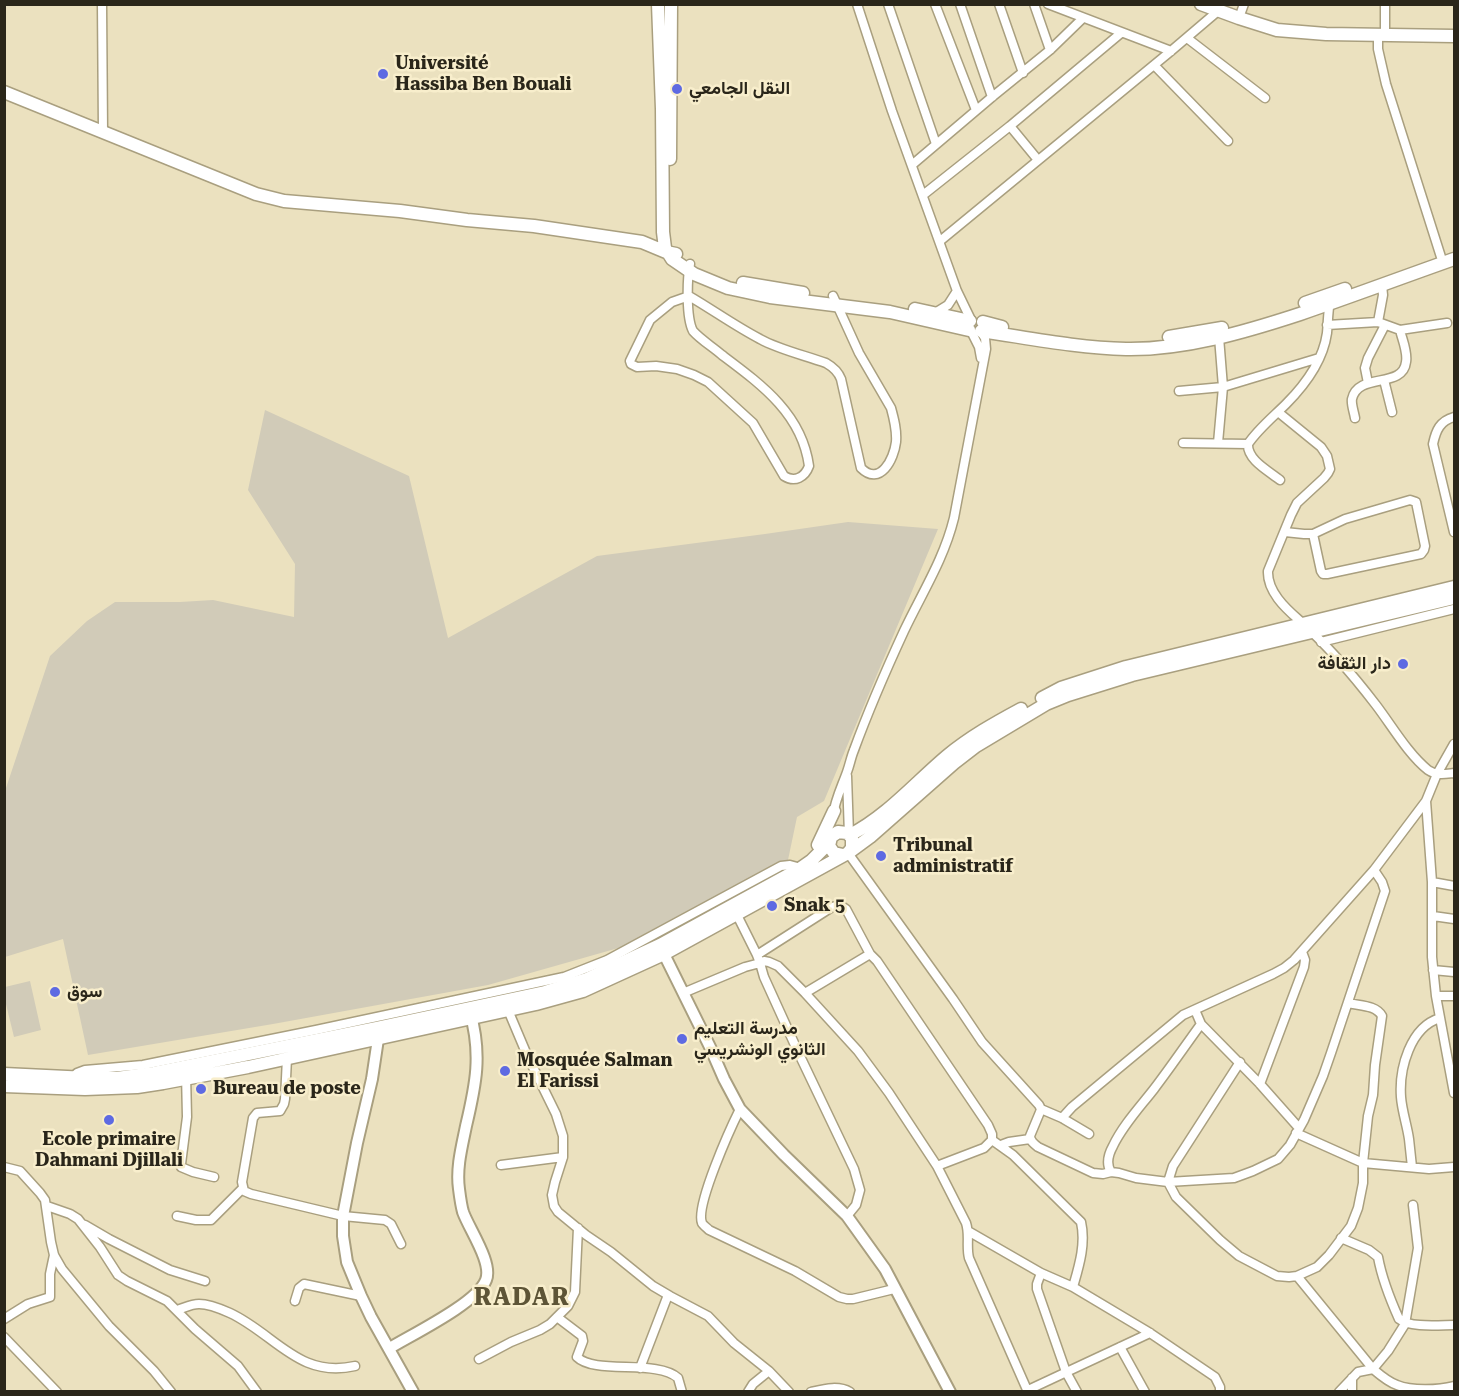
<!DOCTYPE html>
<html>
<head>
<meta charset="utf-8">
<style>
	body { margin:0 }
	#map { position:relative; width:1459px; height:1396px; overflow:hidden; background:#ebe1bf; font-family:"Roboto Serif",serif }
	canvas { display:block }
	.frame { position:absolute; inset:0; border:6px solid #2a261a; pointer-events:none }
</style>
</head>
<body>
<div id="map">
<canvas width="1459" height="1396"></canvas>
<div class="frame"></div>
</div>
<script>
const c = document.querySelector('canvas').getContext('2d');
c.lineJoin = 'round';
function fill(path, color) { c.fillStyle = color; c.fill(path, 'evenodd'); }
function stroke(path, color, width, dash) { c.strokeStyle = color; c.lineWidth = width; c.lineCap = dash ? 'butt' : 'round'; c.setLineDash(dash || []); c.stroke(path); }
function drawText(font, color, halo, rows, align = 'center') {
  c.font = font + ' "Roboto Serif",Vazirmatn,serif'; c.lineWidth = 5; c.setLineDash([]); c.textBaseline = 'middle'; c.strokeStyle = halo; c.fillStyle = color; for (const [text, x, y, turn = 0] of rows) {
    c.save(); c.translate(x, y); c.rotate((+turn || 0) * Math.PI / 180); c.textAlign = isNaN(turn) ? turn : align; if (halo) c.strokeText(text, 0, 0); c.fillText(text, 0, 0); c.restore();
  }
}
const green = new Path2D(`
	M265,410L409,476L448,638L597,556L765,534L848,522L938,529L824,801L797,817L788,860L629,945L488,985L273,1024L88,1055L63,939L5,957V791L50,656L87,621L115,602H180L213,600L294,617L295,564L248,490Z
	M30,981L41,1030L14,1037L5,1000V987Z`);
const minor = new Path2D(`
	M102,4L103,132
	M857,4L892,111L957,291L971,320
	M888,4L936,144
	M935,4L976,110
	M960,4L992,97
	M999,4L1023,73
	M1034,4L1050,50
	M1048,4L1171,51
	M1239,18L1244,4
	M1378,35V49L1386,84L1441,257
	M1385,35V4
	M1187,38L1265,98
	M1154,65L1228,141
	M1010,126L1038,160
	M913,164L992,97L1050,50L1083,18
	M923,195L1010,126L1121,33
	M940,241L1171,51L1218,11
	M690,264C687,279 686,318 693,331C701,340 713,347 722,355C762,385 802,414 809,466C805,477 795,483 784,476L753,423L708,382L694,375L677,369L656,366L637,367L631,364L630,361L650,320L672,302L689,296C713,310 735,326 760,339C780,350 804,355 826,363C833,367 838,371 841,379L861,468C880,487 894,459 896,442C897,430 894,419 891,408L859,353L833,296
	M935,313L948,305L957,291
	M1378,322L1383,295L1382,285
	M1327,325L1378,322L1400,330L1447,323
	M972,333L979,347L981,358
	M1384,380L1392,412
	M1368,383L1365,368L1368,358L1385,325
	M1179,391L1223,387L1319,358
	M1278,412L1321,447L1327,456L1330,469L1328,473L1324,478L1297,503L1291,515L1268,571C1267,591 1285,608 1299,620C1327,645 1353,675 1376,705C1392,726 1408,754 1428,770C1437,776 1445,774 1454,773
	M1454,417C1440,421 1436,430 1433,444L1454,532
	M1355,418C1354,412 1351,404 1352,399C1358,372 1403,389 1406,362C1408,352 1402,339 1400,330
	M1183,443L1248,444
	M1218,443L1223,387L1219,337
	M1280,480C1269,471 1247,460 1248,444C1258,429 1273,417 1286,404C1305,385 1323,361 1327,333C1328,322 1328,311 1330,301
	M1285,532L1304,534H1313L1345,519L1410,500L1416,502L1425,546L1424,550L1421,554L1327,574H1323L1321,571L1313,534
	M1321,642L1454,609
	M847,776L849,835
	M1426,801L1432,882V957L1436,996H1454
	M833,815C835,800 842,786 847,772C850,764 851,757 854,750C869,709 886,670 904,631C922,593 944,559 954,518L986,349L985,338L981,332
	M848,853L953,999L982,1042L1039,1105L1041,1109L1040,1112L1030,1136C1030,1141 1034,1144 1038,1147L1093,1173L1103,1174L1111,1172L1119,1173L1136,1178L1168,1182L1234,1178L1253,1171L1278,1159L1290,1145L1304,1120L1323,1076L1331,1053L1385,891L1382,882L1374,870
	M1432,882L1454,886
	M737,915L757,955L760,963L764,961L769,962L778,966L805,993L858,1051L889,1093L937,1166L966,1223C970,1235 966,1246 969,1258L1028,1392
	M1433,916L1454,919
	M757,955L832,907C838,905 841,905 846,909L870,954
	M1433,970L1454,972
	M683,993L745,967L760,963L764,977L799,1054L854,1169L860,1190L856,1205L847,1216
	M805,993L870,954L877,961L988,1125L992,1134V1140L984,1148L937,1166
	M1436,996L1454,1093
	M508,1010L527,1055L556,1114L563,1136V1157L555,1182L552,1195L554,1206L558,1212L586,1235L611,1252L653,1286L670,1296L708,1316L734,1343L769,1371L789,1392
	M1195,1010L1201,1024L1260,1084L1299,1128
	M287,1058L285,1099L284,1104L280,1111L257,1113L253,1118L242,1182L244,1191L251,1194L343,1216L385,1220L391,1224L401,1244
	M1240,1062L1173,1166L1168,1182L1176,1197L1220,1240L1239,1256L1277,1276L1289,1277L1297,1276L1317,1267L1329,1255L1351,1226L1358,1208L1363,1183V1163L1368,1116L1373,1095L1375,1065L1382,1016C1376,1005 1360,1006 1348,1003
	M186,1074L187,1117L181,1164V1167L193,1172L214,1177
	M73,1077L77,1073L85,1070L143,1065L316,1030L564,977L607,960L781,866L790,865L801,868
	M1260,1084L1304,967L1305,960L1302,952
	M740,1109C731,1127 695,1206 702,1223C703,1225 707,1228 709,1230L795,1271L839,1297L847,1299H853L894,1289
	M1041,1109L1062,1118L1089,1134
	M1062,1118L1072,1107L1183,1015L1273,974L1284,968L1294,960L1374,870L1426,801L1437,774L1454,744
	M1296,1133L1363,1163L1429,1169L1454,1167
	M992,1140L1013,1155L1081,1222C1086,1244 1079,1266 1073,1287
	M1001,1145L1009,1142L1030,1139
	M501,1165L563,1157
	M4,1167L20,1171L40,1193L45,1200L51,1242L54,1255L62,1269L109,1326L154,1371L171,1392
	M1412,1167C1411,1157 1410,1148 1409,1139C1407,1125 1402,1111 1401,1097C1399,1069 1410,1027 1440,1018
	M1111,1172C1106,1164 1108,1155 1113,1146C1123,1125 1140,1107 1154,1089C1170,1068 1185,1046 1201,1024
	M47,1206L70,1214L78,1219L100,1247L118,1275L127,1281L167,1301L195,1329L238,1366L257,1392
	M177,1216L196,1220H211L242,1189
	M85,1225L109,1239L170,1270L205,1281
	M968,1231L1041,1273L1073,1287L1150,1333L1215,1377L1220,1387V1392
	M1341,1238L1369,1250L1378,1257C1382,1279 1390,1299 1399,1319C1410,1328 1440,1325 1454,1325
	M1041,1273L1037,1284V1289L1066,1372L1077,1392
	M1297,1276L1373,1369C1380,1375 1388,1382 1397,1385C1411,1391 1439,1390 1454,1386
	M295,1301L299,1288L304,1284L361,1296
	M177,1310C184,1308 191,1304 199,1304C210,1304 221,1309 230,1313C275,1334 299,1379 355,1366
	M557,1317L582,1336L583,1341L577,1357C595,1375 657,1359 678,1378L682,1392
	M4,1319L28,1304L50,1297V1274L54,1255
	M4,1337L57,1392
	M1120,1347L1145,1392
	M479,1359L511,1342L540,1330L550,1324L568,1306L575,1292L578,1228
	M640,1368L668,1295
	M1028,1390L1150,1333
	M748,1392L753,1384L769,1371
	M811,1392C824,1389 838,1385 850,1392
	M1339,1392L1358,1372L1373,1369L1388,1351L1405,1324L1418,1248L1413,1205
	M1352,1392V1378`);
const tertiary = new Path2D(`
	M661,948L710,1047L724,1079L740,1109L784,1155L847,1216L885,1269L950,1392
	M377,1031L378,1039L372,1079L357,1143L343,1216V1236L347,1262L361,1296L371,1317L413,1392
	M390,1348C413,1334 477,1303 486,1280C493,1263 469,1229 463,1212C461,1205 460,1197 459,1189C456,1168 462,1146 466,1126C476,1084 482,1054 470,1012`);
const secondary = new Path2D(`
	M658,4L662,109L663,232L665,248L672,259L694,274L728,288L770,297L890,312L969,330
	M1201,4L1239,18L1277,30L1326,34L1454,36
	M4,92L256,194L284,201L400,211L467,220L534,226L642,242L666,252L676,254
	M670,159L671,4
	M743,283L803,293
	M1305,303L1345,289
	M915,309L970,321
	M983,322L1002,327
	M981,331C1029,338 1078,348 1126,349C1184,350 1245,332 1300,314C1352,296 1403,277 1454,259
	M1169,337L1222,328
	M1042,698L1061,688L1126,667L1454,587
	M850,835C887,816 915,783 947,756C970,737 995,723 1021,709
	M818,845L834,811
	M851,851L870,837L954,763L976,746L1046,704L1068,695L1132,675L1454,598
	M4,1074L88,1078H117L154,1073L377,1028L545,992L587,979L660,945L801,868L811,861L829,843
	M4,1086L85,1089L137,1087L163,1083L248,1067L536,1004L583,991L664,954L848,853L852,848V838L847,833L838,832L831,837L829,846L834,853L843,855`);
const markers = [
	[383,74,6,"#5e6ae2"],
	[677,89,6,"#5e6ae2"],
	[1403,664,6,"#5e6ae2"],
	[881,856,6,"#5e6ae2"],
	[772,906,6,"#5e6ae2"],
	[55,992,6,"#5e6ae2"],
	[682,1039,6,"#5e6ae2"],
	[505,1071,6,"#5e6ae2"],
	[201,1089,6,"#5e6ae2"],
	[109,1120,6,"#5e6ae2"]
];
const poiNames = [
	["Université",395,64],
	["Hassiba Ben Bouali",395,85],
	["النقل الجامعي",689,89],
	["دار الثقافة",1391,664,"right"],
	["Tribunal",893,846],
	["administratif",893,867],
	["Snak 5",784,906],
	["سوق",67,992],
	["مدرسة التعليم",694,1029],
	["الثانوي الونشريسي",694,1050],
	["Mosquée Salman",517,1061],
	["El Farissi",517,1082],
	["Bureau de poste",213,1089],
	["Ecole primaire",109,1140,"center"],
	["Dahmani Djillali",109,1161,"center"]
];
const districtNames = [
	["RADAR",522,1298]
];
fill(green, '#d1cbb8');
stroke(minor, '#a99f7f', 11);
stroke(tertiary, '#a99f7f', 14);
stroke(secondary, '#a99f7f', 15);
stroke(minor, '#fff', 8);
stroke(tertiary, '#fff', 10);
stroke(secondary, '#fff', 12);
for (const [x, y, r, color] of markers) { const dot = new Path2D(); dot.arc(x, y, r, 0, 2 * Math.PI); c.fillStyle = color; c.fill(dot); stroke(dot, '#f8eecc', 2); }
drawText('bold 18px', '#2a261a', '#f8eecc', poiNames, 'left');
c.letterSpacing = '1.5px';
drawText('bold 24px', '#5d5436', '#f8eecc', districtNames);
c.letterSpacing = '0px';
</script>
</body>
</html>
